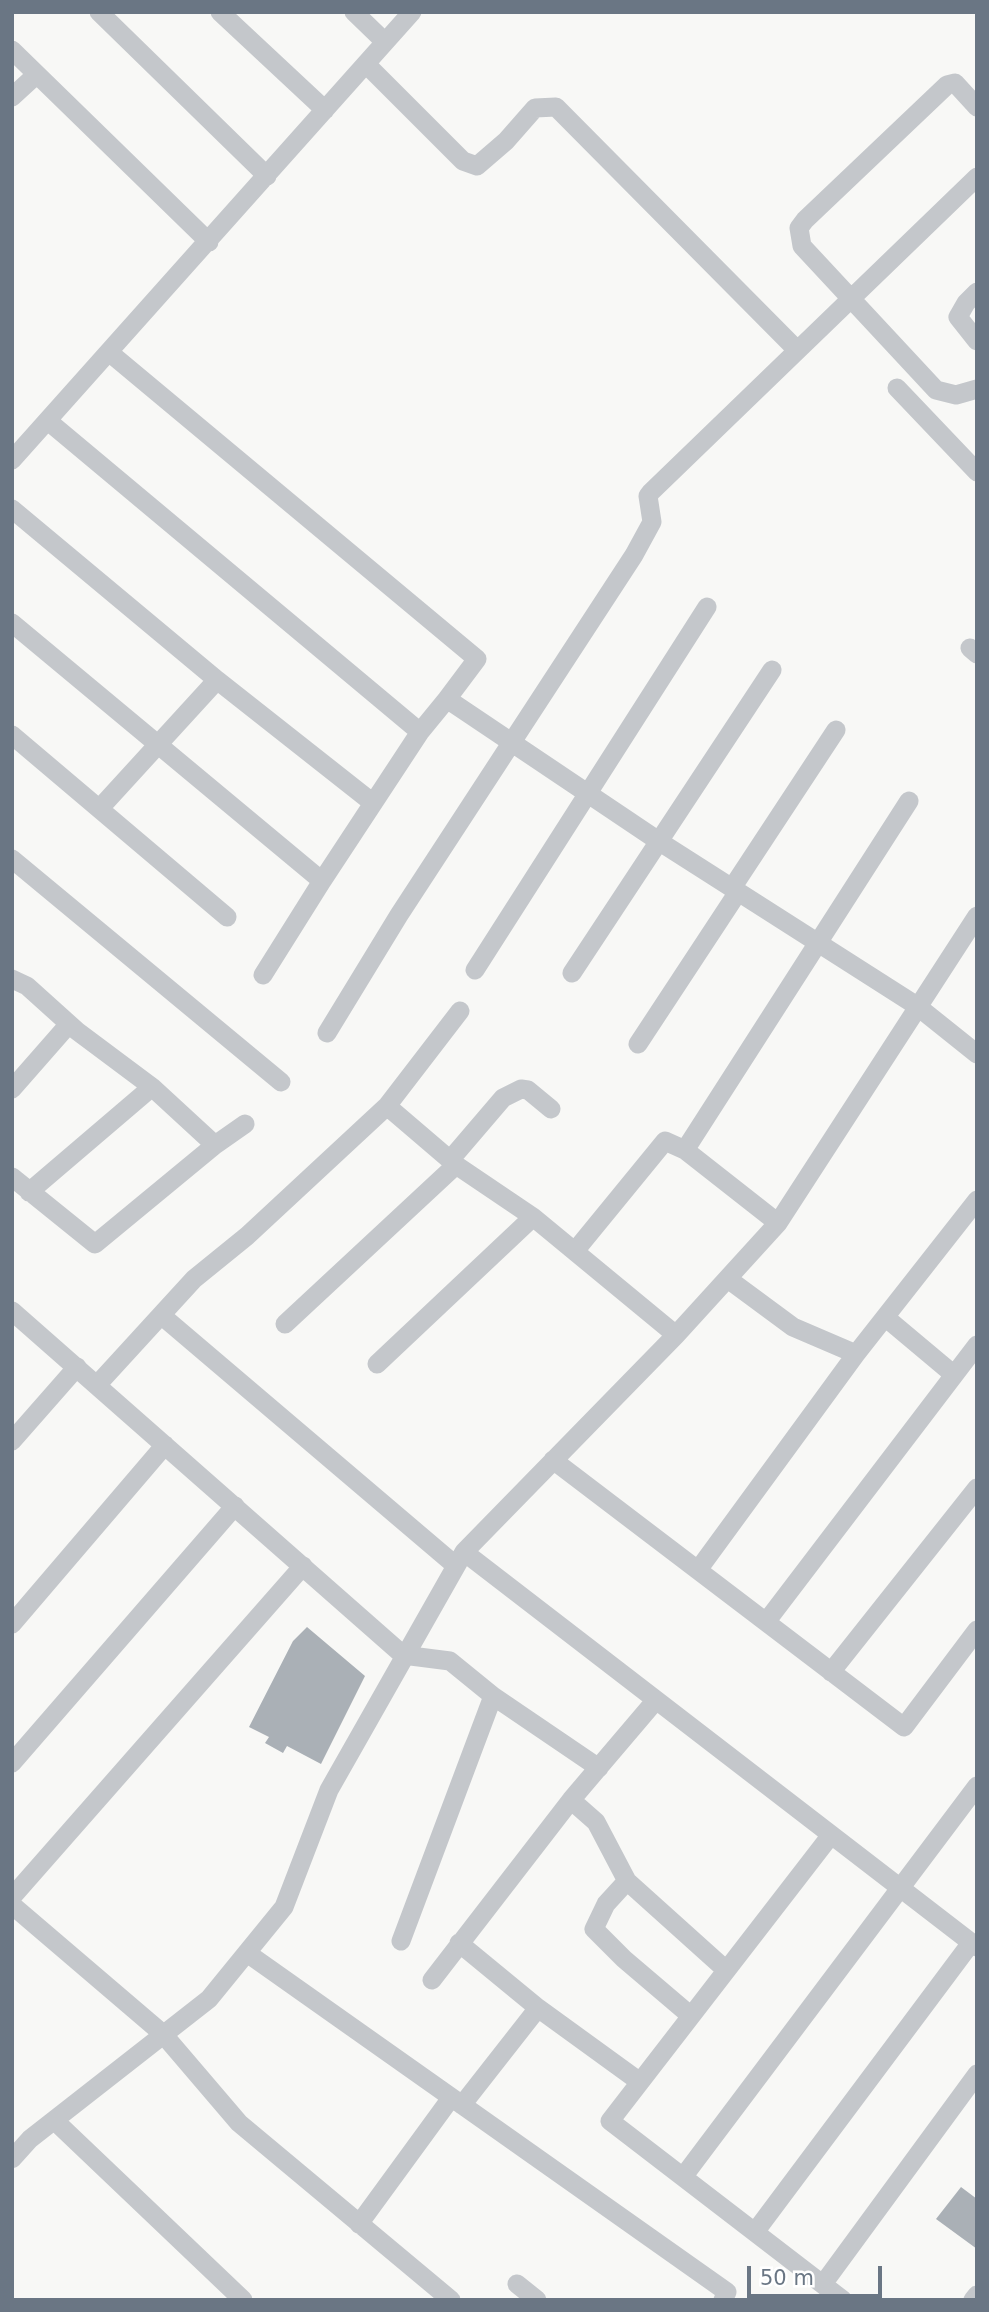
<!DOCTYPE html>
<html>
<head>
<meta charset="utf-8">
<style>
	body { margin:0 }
	#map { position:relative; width:989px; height:2312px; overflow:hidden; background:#f8f8f6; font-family:"DejaVu Sans",sans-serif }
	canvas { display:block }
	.frame { position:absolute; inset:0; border:14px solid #6a7684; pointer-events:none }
	.scale { position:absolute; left:747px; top:2266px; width:135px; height:32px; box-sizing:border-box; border:4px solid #6a7684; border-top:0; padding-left:9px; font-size:21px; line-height:24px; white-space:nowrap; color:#6a7684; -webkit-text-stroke:5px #fff; paint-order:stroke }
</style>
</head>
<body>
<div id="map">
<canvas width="989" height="2312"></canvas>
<div class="frame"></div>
<div class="scale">50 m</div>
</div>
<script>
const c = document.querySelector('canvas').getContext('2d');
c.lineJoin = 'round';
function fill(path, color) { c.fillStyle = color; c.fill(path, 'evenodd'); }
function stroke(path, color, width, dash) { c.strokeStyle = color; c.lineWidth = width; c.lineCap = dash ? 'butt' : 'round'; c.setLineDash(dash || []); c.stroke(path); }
const building = new Path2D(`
	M307,1627L365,1676L321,1764L287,1746L283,1753L265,1743L269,1737L249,1727L293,1641Z
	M961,2187L977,2199V2249L936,2219Z`);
const minor = new Path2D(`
	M99,12L267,176
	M220,12L325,110
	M354,12L385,42
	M12,50L209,242
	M366,64L463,161L477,166L506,141L535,108L556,107L796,349
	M12,97L36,75
	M977,107L955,83L947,85L805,220L799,228L802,246L936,390L956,395L977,389
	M977,292L966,303L958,317L977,341
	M110,353L477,659L447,699L660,842L917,1006L977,1054
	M897,388L977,472
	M48,421L420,732
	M12,460L412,12
	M12,509L217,680
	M12,623L322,881L420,732L447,699
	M970,648L977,654
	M12,735L227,917
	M100,808L217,680L373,803
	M12,859L281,1082
	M732,888L836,730
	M475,970L707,607
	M572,973L772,670
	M263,975L322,881
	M12,979L27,986L77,1031L152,1087L215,1145L95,1244L12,1177
	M327,1033L399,915L634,555L652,522L648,496L651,492L977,177
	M638,1044L738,892
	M12,1089L69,1024
	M387,1106L460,1011
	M215,1145L245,1124
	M685,1150L909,801
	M450,1160L503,1098L521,1089L528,1090L551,1109
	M29,1192L152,1087
	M575,1251L665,1141L685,1150L778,1223
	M728,1279L793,1327L856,1354
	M12,1311L403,1655L450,1661L493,1696L599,1768
	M161,1315L455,1565
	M885,1317L953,1374
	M285,1324L456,1165
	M377,1364L533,1217
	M97,1385L194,1279L247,1236L387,1106L456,1165L533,1217L676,1335
	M12,1441L77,1367
	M553,1460L904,1727L977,1630
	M464,1552L977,1947
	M698,1570L856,1354L977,1200
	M766,1622L977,1345
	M12,1624L165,1445
	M831,1672L977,1488
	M12,1763L235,1506
	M571,1800L596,1822L627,1881L726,1970
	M831,1835L610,2121L843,2300
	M627,1881L606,1904L594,1929L624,1959L691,2016
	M12,1897L303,1566
	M12,1905L163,2034L239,2123L451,2300
	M401,1941L493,1696
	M459,1943L538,2008L640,2082
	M247,1953L727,2292L723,2300
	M432,1980L571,1800L656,1700
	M462,2105L538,2008
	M54,2120L243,2300
	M12,2159L30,2139L209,1999L284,1907L329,1790L464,1552L676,1335L778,1223L977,916
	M683,2177L977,1786
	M359,2224L451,2098
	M755,2232L971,1943
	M517,2284L537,2300
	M823,2284L977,2074
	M973,2300L977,2295`);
fill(building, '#aab0b6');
stroke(minor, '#c4c7cb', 19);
</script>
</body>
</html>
